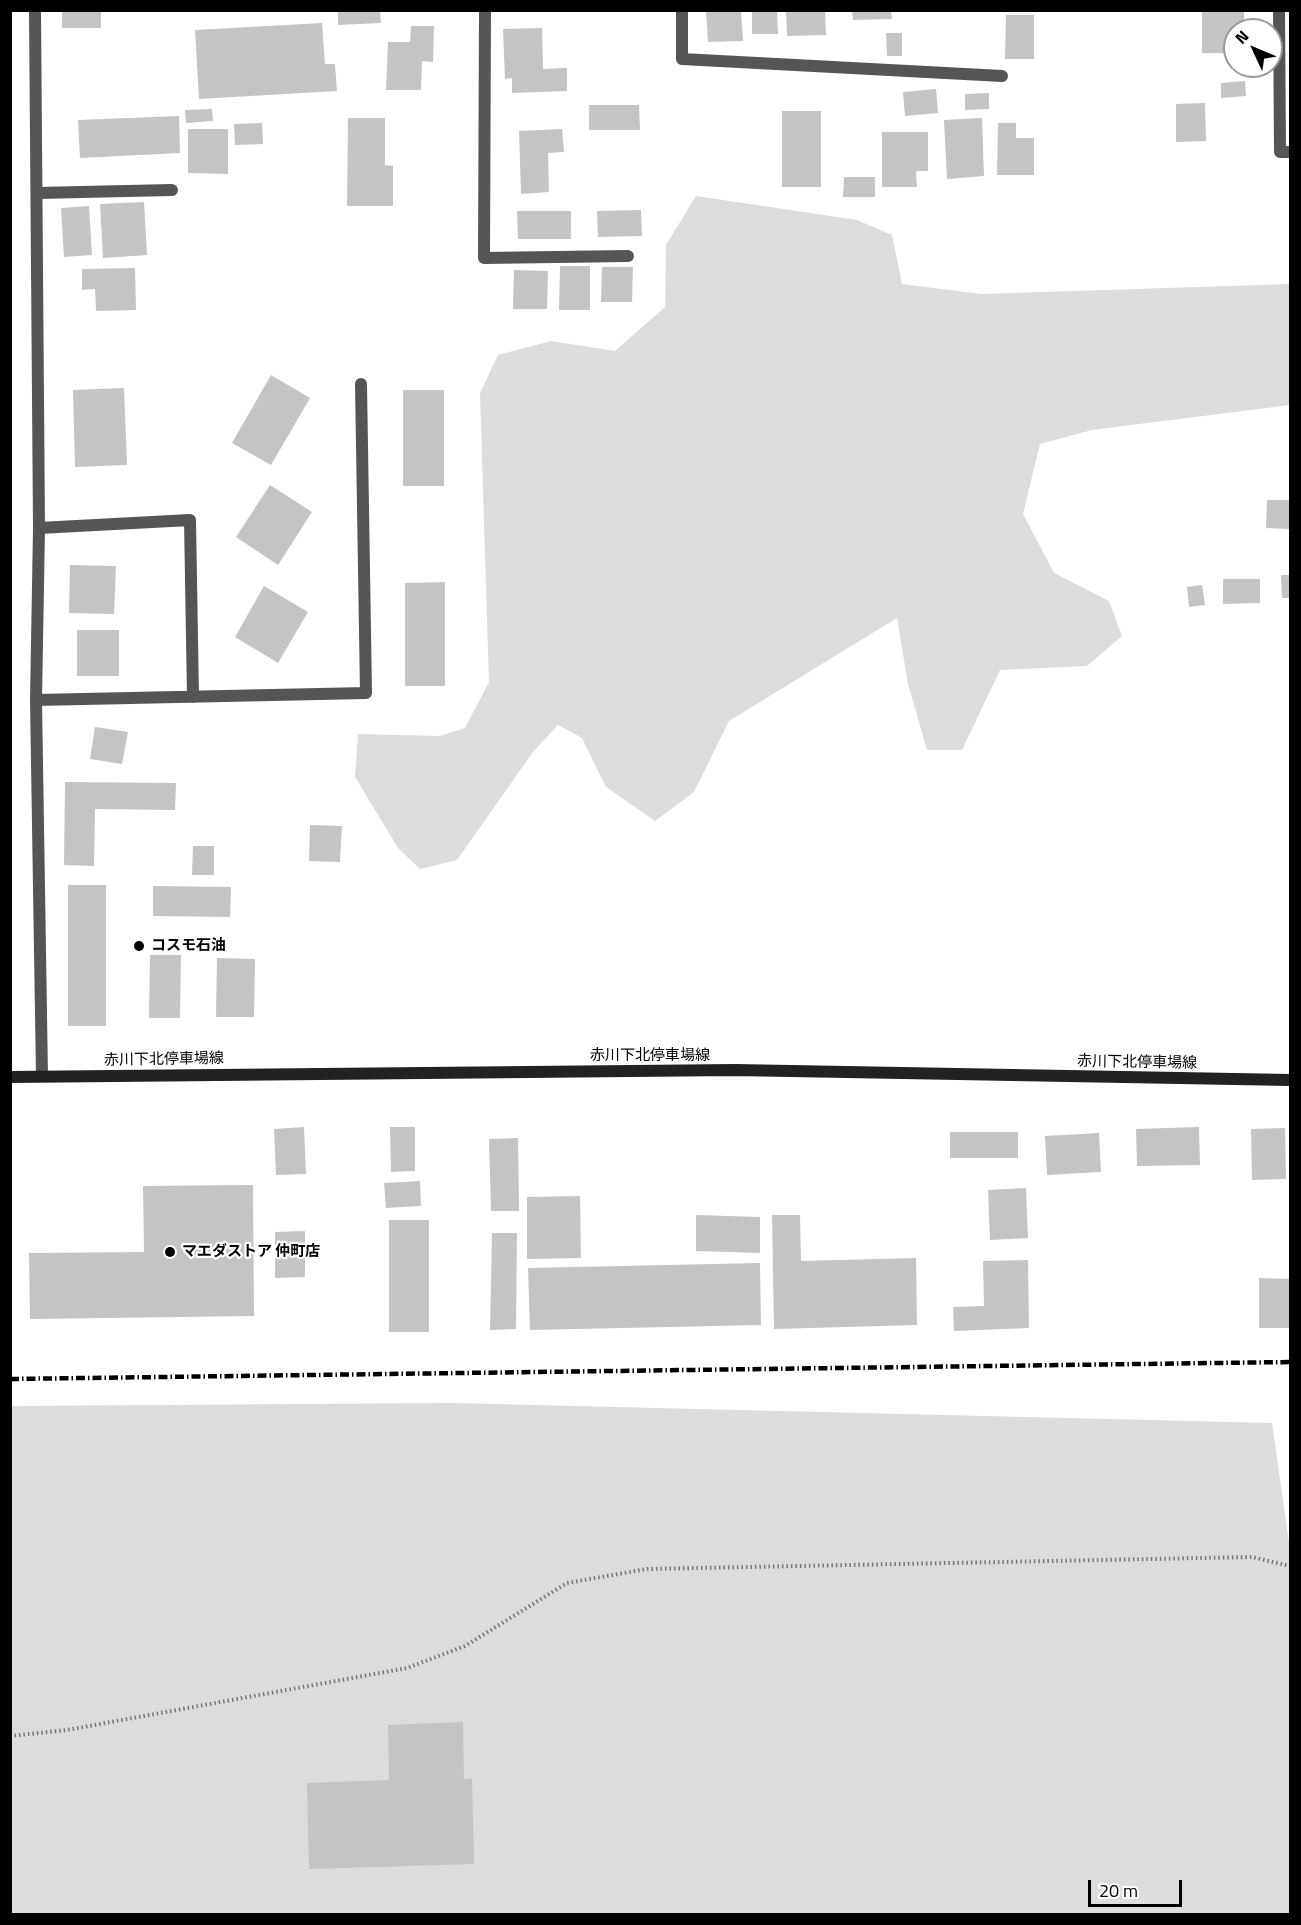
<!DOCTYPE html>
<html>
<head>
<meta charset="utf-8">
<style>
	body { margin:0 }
	#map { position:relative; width:1301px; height:1925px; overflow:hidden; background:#fff; font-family:"Titillium Web",sans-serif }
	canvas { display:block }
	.frame { position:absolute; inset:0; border:12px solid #000; pointer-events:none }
	.north { position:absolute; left:1223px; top:18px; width:60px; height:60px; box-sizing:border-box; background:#fff; border:2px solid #999; border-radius:50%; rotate:314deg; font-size:16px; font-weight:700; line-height:24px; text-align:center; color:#000 }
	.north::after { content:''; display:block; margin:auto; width:21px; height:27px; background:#000; clip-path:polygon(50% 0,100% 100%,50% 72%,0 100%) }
	.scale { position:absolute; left:1088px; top:1880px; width:94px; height:27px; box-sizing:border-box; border:3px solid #000; border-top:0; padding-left:8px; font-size:18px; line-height:21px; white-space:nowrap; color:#000; -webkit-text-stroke:4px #fff; paint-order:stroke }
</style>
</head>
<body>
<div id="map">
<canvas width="1301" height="1925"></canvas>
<div class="frame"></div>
<div class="north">N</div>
<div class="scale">20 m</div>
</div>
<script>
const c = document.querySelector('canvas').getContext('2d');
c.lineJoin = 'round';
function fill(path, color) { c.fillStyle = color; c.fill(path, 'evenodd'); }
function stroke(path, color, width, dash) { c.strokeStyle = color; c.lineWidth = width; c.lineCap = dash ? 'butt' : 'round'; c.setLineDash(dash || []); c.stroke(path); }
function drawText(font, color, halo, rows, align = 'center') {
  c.font = font + ' "Titillium Web","Noto Sans JP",sans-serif'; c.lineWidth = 4.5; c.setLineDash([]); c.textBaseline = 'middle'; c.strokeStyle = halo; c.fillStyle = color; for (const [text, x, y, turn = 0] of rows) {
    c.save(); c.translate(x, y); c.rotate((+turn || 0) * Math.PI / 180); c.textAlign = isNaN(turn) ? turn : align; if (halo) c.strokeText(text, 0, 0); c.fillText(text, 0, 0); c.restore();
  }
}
const green = new Path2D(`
	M696,196L857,220L892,235L902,284L981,294L1290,284V405L1092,430L1040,444L1023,514L1054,573L1109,601L1122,636L1087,666L1000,670L962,750H927L908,684L897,618L729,721L694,792L655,821L606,787L582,738L558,725L533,752L457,860L420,869L398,848L355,777L358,734L440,736L465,728L489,682L480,393L498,355L551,341L615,351L665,307L666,245Z
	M453,1403L1272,1423L1290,1550V1914H11L10,1406Z`);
const building = new Path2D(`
	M62,10H101V28H62Z
	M338,10H380L381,23L338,25Z
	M706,10H741L743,41L708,42Z
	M752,10H777L778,34H752Z
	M786,10H825L826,35L787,36Z
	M852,10H891L892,19L853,20Z
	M1202,10H1244V30H1235V53H1202Z
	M1006,15H1034V59H1005Z
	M322,23L325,64H335L337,91L199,99L195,30Z
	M411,26H434L433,62L422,61L421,90H386L388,42H410Z
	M542,28L543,69L567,68V91L512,93V78L505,79L503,29Z
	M886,33H902V56H887Z
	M1245,81L1246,96L1221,98V83Z
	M936,89L938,113L905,116L903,92Z
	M989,93V109L965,110V94Z
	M1205,103L1206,141L1176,142V104Z
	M589,105H639L640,130H589Z
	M212,109L213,121L186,123L185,110Z
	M782,111H821V187H782Z
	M179,116L180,153L80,158L78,120Z
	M348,118H385V165L393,166V206H347Z
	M982,118L984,176L947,179L944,120Z
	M262,123L263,144L235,145L234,124Z
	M998,123H1016V138H1034V175H997Z
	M188,129H228V174L188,173Z
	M562,129L564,152L548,153L549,192L521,194L519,131Z
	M882,132H928V171H916L917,187H882Z
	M844,177H875V197H843Z
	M144,202L147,255L103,258L100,204Z
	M89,206L92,255L64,257L61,208Z
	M641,210L642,236L598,237L597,211Z
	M517,211H571V239H518Z
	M560,266H590V310H559Z
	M602,267H633L632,302H601Z
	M135,268L136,310L96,311L95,289L82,290V269Z
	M514,270L548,271L547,309H513Z
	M271,375L310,398L271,465L232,443Z
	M124,388L127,465L75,467L73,390Z
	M403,390H444V486H403Z
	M270,485L312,512L278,565L236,537Z
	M1267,500H1290V529L1266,528Z
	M70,565L116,566L114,614L69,613Z
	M1281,575H1290V598H1282Z
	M1223,579H1260V603L1223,604Z
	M445,582V686H405V583Z
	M1202,585L1205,605L1189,607L1187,587Z
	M264,586L308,612L278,663L235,637Z
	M77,630H119V676H77Z
	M95,727L128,732L122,764L90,759Z
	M65,782L176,783L175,810L95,809L94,866L64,865Z
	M310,825L342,826L340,862L309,861Z
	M193,846H214V875H192Z
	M68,885H106V1026H68Z
	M153,886L231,887L230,917L153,916Z
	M150,955H181L180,1018H149Z
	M217,958L255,959L254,1017H216Z
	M304,1127L306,1174L276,1175L274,1129Z
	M390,1127H415V1171L391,1172Z
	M1199,1127L1200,1165L1137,1166L1136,1129Z
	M1285,1128L1286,1179L1252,1180L1251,1129Z
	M950,1132H1018V1158H950Z
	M1099,1133L1101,1172L1047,1175L1045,1136Z
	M518,1138L519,1211H491L489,1139Z
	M420,1181L421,1206L386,1208L384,1183Z
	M253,1185L254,1316L30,1319L29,1253L144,1252L143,1186Z
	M1026,1188L1028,1238L990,1240L988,1190Z
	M580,1196L581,1258L527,1259V1197Z
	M696,1215L760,1217V1253L696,1251Z
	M772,1215H800L801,1261L916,1258L917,1325L774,1329Z
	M389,1220H429V1332H389Z
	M305,1231V1277L275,1278V1232Z
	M492,1233H517L516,1329L490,1330Z
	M1028,1260L1029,1328L954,1331L953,1307L984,1306L983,1261Z
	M760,1263L761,1325L530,1330L528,1268Z
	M1259,1278L1290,1279V1328H1259Z
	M463,1722L464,1779L472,1778L474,1864L309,1869L307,1783L389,1780L388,1725Z`);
const path = new Path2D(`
	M10,1736L67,1730L407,1668L465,1646L567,1583L647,1569L1252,1557L1290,1566`);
const service = new Path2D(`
	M39,528L190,520L193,697
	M36,700L366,693L361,384`);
const minor = new Path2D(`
	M485,10L484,258L628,256
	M682,10V59L1002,76
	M1279,10L1280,152H1290
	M37,193L172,190`);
const tertiary = new Path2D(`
	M35,10L39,528L36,700L42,1076`);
const secondary = new Path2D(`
	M10,1077L735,1070L1290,1080`);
const rail = new Path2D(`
	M10,1379L1290,1362`);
const markers = [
	[139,946,6,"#000"],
	[170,1252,6,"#000"]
];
const poiNames = [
	["コスモ石油",151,946],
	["マエダストア 仲町店",182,1252]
];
const streetNames = [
	["赤川下北停車場線",650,1056],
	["赤川下北停車場線",164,1060,-1],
	["赤川下北停車場線",1137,1063,1]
];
fill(green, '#dcdcdc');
fill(building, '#c4c4c4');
stroke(path, '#777', 4, [1.5, 3]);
stroke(service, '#555', 12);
stroke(minor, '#555', 12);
stroke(tertiary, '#555', 12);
stroke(secondary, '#222', 12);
stroke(rail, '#000', 4.5, [9, 3, 1.5, 3]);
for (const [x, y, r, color] of markers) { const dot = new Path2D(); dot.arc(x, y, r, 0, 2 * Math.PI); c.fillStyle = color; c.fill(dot); stroke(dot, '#fff', 2); }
drawText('bold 15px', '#000', '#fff', poiNames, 'left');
drawText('15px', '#000', '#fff', streetNames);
</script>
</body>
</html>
